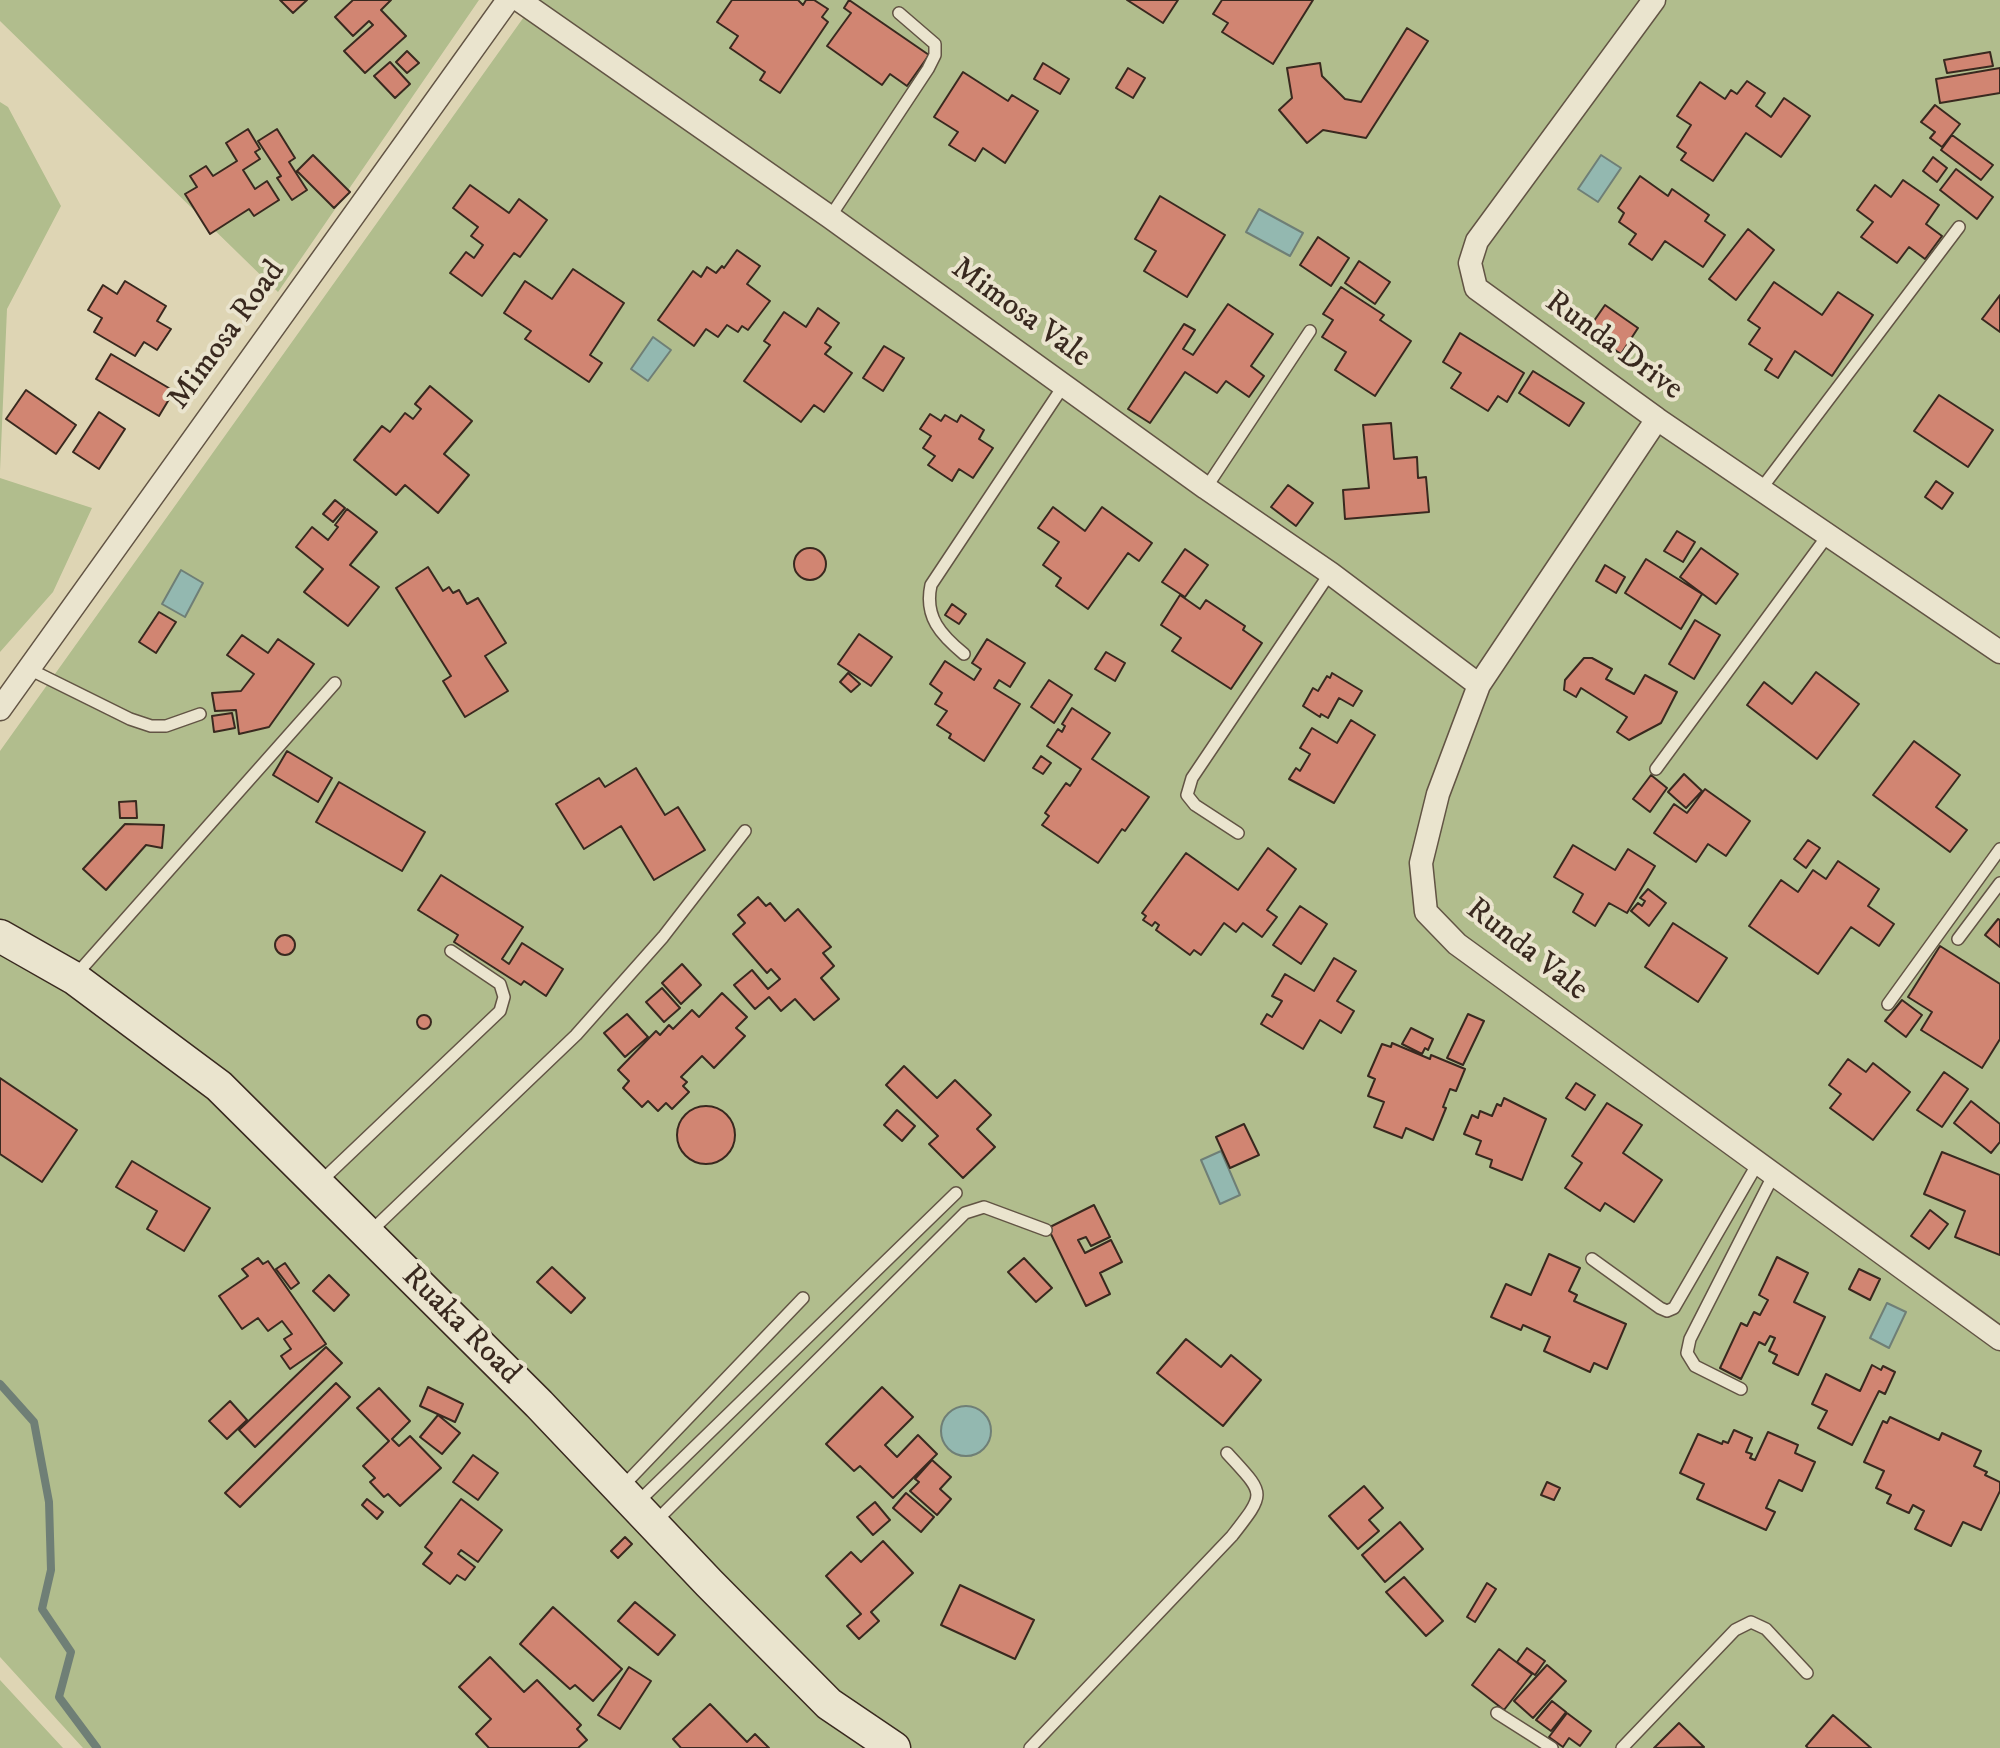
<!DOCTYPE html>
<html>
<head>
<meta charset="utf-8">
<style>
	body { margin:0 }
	canvas { display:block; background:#ded5b4 }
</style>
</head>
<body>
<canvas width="2000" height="1748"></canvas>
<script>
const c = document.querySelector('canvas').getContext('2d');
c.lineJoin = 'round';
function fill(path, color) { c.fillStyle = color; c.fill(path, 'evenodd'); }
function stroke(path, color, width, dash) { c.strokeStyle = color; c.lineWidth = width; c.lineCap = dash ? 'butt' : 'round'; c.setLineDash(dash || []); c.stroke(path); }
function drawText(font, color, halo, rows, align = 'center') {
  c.font = font + ' "IM FELL DW Pica",serif'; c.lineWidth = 8; c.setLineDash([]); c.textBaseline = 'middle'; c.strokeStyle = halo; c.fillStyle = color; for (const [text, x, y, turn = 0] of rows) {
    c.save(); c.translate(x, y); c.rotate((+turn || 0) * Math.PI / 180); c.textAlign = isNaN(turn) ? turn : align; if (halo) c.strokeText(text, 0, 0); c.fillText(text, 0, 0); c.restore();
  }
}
const green = new Path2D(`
	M0,0H479L278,292L0,21Z
	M536,0H2000V1748H83L0,1657V751Z
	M0,102L8,107L61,206L7,309L0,471Z
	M0,478L92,508L53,592L0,652Z
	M0,1680L63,1748H0Z`);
const water = new Path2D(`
	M1601,155L1621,168L1598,202L1578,189Z
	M1259,209L1303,233L1290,256L1246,232Z
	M653,337L671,350L648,381L631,369Z
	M181,570L203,583L185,617L162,604Z
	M1221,1151L1240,1195L1220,1204L1201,1160Z
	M1887,1303L1906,1312L1889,1348L1870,1338Z
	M941 1431a25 25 0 1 1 50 0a25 25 0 1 1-50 0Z`);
const stream = new Path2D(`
	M0,1384L34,1422L49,1502L51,1570L42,1609L71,1652L59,1697L97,1748`);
const building = new Path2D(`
	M280,0H307L293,13Z
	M353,0H391L381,10L406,36L365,73L344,51L373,25L369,21L353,36L335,17Z
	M732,0H798L803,5L806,0H814L828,9L822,17L828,22L780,93L760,80L765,72L730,48L738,36L717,22Z
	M849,0L929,55L907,86L890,74L882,85L827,46L851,13L844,8Z
	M1127,0H1178L1163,23Z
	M1222,0H1313L1273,64L1222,32L1228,23L1213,14Z
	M1407,28L1428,41L1366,138L1323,130L1307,143L1279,110L1292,98L1287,68L1320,63L1322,76L1345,99L1361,102Z
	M407,51L419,63L407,73L396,62Z
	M1990,52L1993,66L1947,73L1944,60Z
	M390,62L410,84L395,98L374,76Z
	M1043,63L1069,79L1060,94L1034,79Z
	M1128,68L1145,78L1133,98L1116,88Z
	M2000,68V93L1940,103L1936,79Z
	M963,72L1008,101L1012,95L1038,111L1005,163L983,148L975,161L949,145L958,132L934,117Z
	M1747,81L1765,93L1756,106L1771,117L1784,98L1810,116L1781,157L1746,133L1713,181L1681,160L1686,153L1677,147L1691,125L1677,116L1700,82L1725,99L1731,90L1737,94Z
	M1935,105L1960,124L1942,147L1930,138L1935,132L1921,122Z
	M248,129L260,149L255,152L260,159L243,170L255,189L267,181L279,200L254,216L249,209L210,234L185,194L197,187L190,176L206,166L213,176L237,161L226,143Z
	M277,129L295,158L289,162L307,190L292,200L277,178L281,176L258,141Z
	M1952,135L1993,165L1981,180L1941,150Z
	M313,155L350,192L334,208L297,171Z
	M1933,157L1947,168L1937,182L1923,171Z
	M1956,169L1993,197L1977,219L1940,190Z
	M1640,176L1668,196L1672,189L1709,215L1705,221L1725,235L1703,267L1665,241L1652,260L1629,244L1636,234L1619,222L1624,213L1618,208Z
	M1903,180L1939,205L1926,224L1942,236L1925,259L1909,247L1897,263L1861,237L1873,222L1857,210L1875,185L1891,197Z
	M470,185L509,213L519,199L547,220L520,257L514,253L482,296L450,273L466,252L474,258L483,245L471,236L478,227L453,208Z
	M1160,196L1225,235L1187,297L1144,271L1156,251L1135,239Z
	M1748,229L1774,250L1736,300L1709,279Z
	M1318,237L1349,258L1331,286L1300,265Z
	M737,250L760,266L747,284L770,301L748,330L742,326L738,332L727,325L718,337L706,329L694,346L658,320L693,271L701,277L707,267L716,273L722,266L724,268Z
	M1359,261L1390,282L1375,304L1345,283Z
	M573,269L624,303L590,355L602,363L589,382L525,339L531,331L504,313L525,281L552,299Z
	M125,281L166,306L157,321L171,329L157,350L144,342L135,356L94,332L102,318L88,310L103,285L117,294Z
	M1774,282L1822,315L1838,292L1873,315L1832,376L1795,351L1778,378L1765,370L1772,359L1749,344L1760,328L1748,320Z
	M1341,287L1384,315L1380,320L1411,341L1375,396L1335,370L1346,352L1322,337L1333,320L1323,314Z
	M2000,295V332L1982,319Z
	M1228,304L1273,334L1251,366L1264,376L1249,397L1226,381L1217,393L1185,372L1150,423L1128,409L1184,324L1195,330L1183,349L1193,355Z
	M1605,305L1638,328L1621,354L1587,331Z
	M818,308L839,323L825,343L831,347L825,354L852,373L824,412L814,405L801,422L744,381L770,345L764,341L784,312L806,327Z
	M1460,333L1524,373L1507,402L1498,396L1488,411L1451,388L1461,373L1443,362Z
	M884,346L904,358L883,391L863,378Z
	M111,354L174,391L159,416L96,379Z
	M1533,371L1584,403L1569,426L1519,393Z
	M430,386L472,421L444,454L469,475L438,513L405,485L396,495L354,460L382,426L390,432L405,413L413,419L421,409L415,404Z
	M26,390L76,425L56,454L6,419Z
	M1939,395L1993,430L1968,467L1914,431Z
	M99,412L125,429L99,469L73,452Z
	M930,414L941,421L945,415L957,422L961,415L984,430L979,439L993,448L973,478L959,469L952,481L928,465L935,456L923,448L931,436L920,429Z
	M1391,423L1394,459L1417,457L1418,478L1426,477L1429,512L1345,519L1343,490L1369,488L1363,425Z
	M1936,481L1953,493L1942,509L1925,497Z
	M1288,485L1313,503L1296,526L1271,507Z
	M335,500L345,508L333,522L323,514Z
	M1053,507L1085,531L1102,507L1152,543L1139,561L1128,553L1088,609L1056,586L1061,578L1043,565L1059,542L1038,528Z
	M347,509L377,532L350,565L379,587L348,626L304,592L323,569L296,547L312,527L328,540L338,527L335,525Z
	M1677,531L1695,542L1683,562L1664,551Z
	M1701,548L1738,574L1716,604L1680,577Z
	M794 564a16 16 0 1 1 32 0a16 16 0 1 1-32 0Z
	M1185,549L1208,565L1185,597L1162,582Z
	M1646,559L1702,594L1681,629L1625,593Z
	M1605,565L1625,577L1616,593L1596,581Z
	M428,567L443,591L449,587L453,593L459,590L467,604L478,598L506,643L485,656L508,691L465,717L443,681L451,676L396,588Z
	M1180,595L1200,609L1206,600L1245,626L1243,630L1262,643L1231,689L1172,651L1181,638L1161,625Z
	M952,604L966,614L959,624L945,615Z
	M159,612L176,622L156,653L139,642Z
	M1695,620L1720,635L1694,679L1669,664Z
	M859,634L892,657L871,686L838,664Z
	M242,635L268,653L278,639L314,664L269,727L239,734L236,710L215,711L212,693L241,691L254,674L227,655Z
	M987,639L1025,663L1010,687L999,680L994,688L1020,704L984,761L949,738L951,734L937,725L947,711L935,704L942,693L930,684L945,661L974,680L981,669L972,663Z
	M1106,652L1125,663L1115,681L1095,669Z
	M1584,658H1592L1612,669L1606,679L1634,694L1645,675L1677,692L1661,723L1629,740L1617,732L1627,717L1581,688L1576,697L1564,690L1565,680Z
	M1816,672L1859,704L1817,759L1747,705L1764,682L1792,704Z
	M848,673L860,684L851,692L840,682Z
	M1332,673L1362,691L1353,706L1339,698L1328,718L1321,714L1320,717L1303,706L1313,688L1318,691L1327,676L1330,678Z
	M1049,680L1072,695L1054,723L1031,707Z
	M1072,708L1110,733L1092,759L1149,797L1125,831L1122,829L1098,863L1042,825L1049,816L1045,813L1066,783L1070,786L1081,769L1047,746L1058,729L1062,732L1065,726L1062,724Z
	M232,713L235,728L214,732L212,716Z
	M1351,720L1375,735L1334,803L1289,779L1296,768L1300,771L1310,754L1300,748L1312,728L1337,743Z
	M1914,741L1960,775L1936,807L1967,830L1950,852L1873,795Z
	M287,751L332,778L318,802L273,775Z
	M1041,756L1051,763L1043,774L1033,768Z
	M636,768L665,815L678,807L705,850L654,880L621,826L584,849L556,804L599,778L605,787Z
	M1684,774L1702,791L1686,808L1668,792Z
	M1651,775L1667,788L1650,812L1633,799Z
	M339,782L425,832L402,871L316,822Z
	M1705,789L1750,821L1726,856L1708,844L1696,862L1654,833L1674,804L1687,813Z
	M136,801L137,818H120L119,802Z
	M125,824L164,825L162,848L146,845L106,890L83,869Z
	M1808,840L1820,848L1806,868L1794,859Z
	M1573,845L1615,870L1628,849L1655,866L1627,913L1609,903L1595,926L1573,912L1583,894L1554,877Z
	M1268,848L1296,869L1267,910L1277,917L1262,937L1243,923L1236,932L1224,923L1201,955L1194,950L1190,955L1156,930L1159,925L1155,922L1152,926L1143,920L1146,916L1142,913L1186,853L1238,890Z
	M1838,861L1879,889L1868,906L1894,924L1879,946L1851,927L1818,974L1749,926L1781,880L1798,892L1813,870L1826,879Z
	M441,875L523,927L502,959L509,964L522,943L563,969L546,996L524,981L521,985L454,942L458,935L418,910Z
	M1648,889L1666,903L1649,926L1631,911L1638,903L1642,906L1645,901L1640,898Z
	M758,897L766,906L770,903L785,921L798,909L831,947L823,953L834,966L821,978L839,999L814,1020L795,999L781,1011L769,997L755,1009L734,985L752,970L768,989L780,979L771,969L767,973L733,934L745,923L738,915Z
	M1300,906L1327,924L1301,964L1273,945Z
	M1998,919L2000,920V947L1985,935Z
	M1673,923L1727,958L1698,1002L1645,967Z
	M275 945a10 10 0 1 1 20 0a10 10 0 1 1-20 0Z
	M1940,946L2000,984V1039L1982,1068L1921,1030L1932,1012L1908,997Z
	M1334,958L1356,971L1337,1001L1354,1011L1341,1033L1320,1020L1303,1049L1261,1024L1267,1014L1272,1017L1282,1001L1272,996L1285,974L1314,991Z
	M682,964L701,985L681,1004L662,983Z
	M662,988L680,1008L664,1022L646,1002Z
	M722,993L747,1017L736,1028L745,1036L714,1068L702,1056L681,1077L687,1082L683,1086L689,1092L672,1109L666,1103L658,1111L648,1101L642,1107L623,1088L629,1081L618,1070L656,1031L660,1035L669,1025L673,1029L692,1010L699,1017Z
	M1902,1000L1922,1015L1906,1037L1885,1021Z
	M627,1014L648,1037L625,1057L604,1033Z
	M1468,1014L1484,1021L1463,1065L1447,1058Z
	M417 1022a7 7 0 1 1 14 0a7 7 0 1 1-14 0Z
	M1411,1028L1433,1039L1428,1050L1425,1048L1422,1054L1402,1044Z
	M1392,1043L1430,1059L1431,1055L1465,1069L1456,1091L1450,1089L1443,1107L1446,1108L1433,1140L1406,1128L1402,1138L1374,1127L1384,1102L1368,1096L1375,1079L1368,1076L1382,1044L1391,1047Z
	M1848,1059L1866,1072L1873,1063L1910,1092L1873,1140L1830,1108L1841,1094L1829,1085Z
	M904,1066L937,1098L955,1080L991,1115L977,1129L995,1147L963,1178L929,1144L938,1136L886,1085Z
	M1944,1072L1968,1089L1942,1127L1917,1110Z
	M0,1078L77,1130L42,1182L0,1154Z
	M1576,1083L1595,1095L1585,1110L1566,1098Z
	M1504,1098L1546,1119L1522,1180L1490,1167L1492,1160L1476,1154L1481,1141L1464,1134L1472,1115L1478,1118L1480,1111L1492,1116L1497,1104L1501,1106Z
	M1971,1101L2000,1124V1142L1991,1153L1954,1123Z
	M1607,1103L1642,1125L1623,1153L1662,1180L1634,1222L1605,1203L1600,1211L1565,1188L1582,1163L1572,1156Z
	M677 1135a29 29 0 1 1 58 0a29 29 0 1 1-58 0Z
	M897,1110L915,1126L902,1141L884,1125Z
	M1244,1124L1259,1155L1230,1168L1216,1137Z
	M1942,1152L2000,1175V1255L1955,1237L1965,1211L1924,1194Z
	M132,1161L210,1208L184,1251L147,1229L157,1211L116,1187Z
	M1094,1205L1110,1237L1091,1246L1086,1237L1078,1240L1085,1253L1111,1240L1122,1262L1100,1273L1110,1294L1086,1306L1048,1228Z
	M1930,1210L1948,1224L1929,1249L1911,1236Z
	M1549,1254L1580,1268L1569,1291L1577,1295L1574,1301L1626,1324L1607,1369L1594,1363L1590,1372L1544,1351L1550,1337L1523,1325L1521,1330L1491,1317L1506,1284L1531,1295Z
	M1777,1257L1808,1273L1794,1302L1825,1317L1798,1375L1773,1363L1777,1355L1769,1351L1775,1338L1770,1336L1765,1345L1759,1342L1741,1379L1720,1368L1741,1323L1747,1326L1754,1312L1760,1315L1768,1300L1759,1295Z
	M258,1258L263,1264L268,1261L326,1344L290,1369L281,1356L291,1349L284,1339L292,1334L282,1321L268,1331L258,1318L242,1329L219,1296L248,1276L242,1269Z
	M1024,1258L1052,1288L1036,1302L1008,1272Z
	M285,1263L299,1283L291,1289L276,1269Z
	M552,1267L585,1298L571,1313L537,1282Z
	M1859,1269L1880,1279L1870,1300L1849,1289Z
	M329,1275L349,1295L334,1311L313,1291Z
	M1186,1339L1221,1367L1231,1355L1261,1380L1223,1426L1157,1373Z
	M326,1347L342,1363L255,1447L239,1430Z
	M1872,1365L1881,1370L1883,1366L1895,1372L1885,1394L1879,1391L1852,1445L1818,1428L1827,1411L1812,1404L1826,1374L1860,1391Z
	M336,1383L350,1397L240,1507L225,1493Z
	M428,1387L463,1404L455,1422L420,1406Z
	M882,1387L913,1417L885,1445L897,1457L918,1435L937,1454L893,1498L860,1466L854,1471L826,1444Z
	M379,1388L410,1421L392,1439L399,1446L410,1436L441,1468L400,1506L388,1494L384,1497L370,1482L375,1478L363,1466L389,1441L357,1408Z
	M230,1401L247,1420L227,1439L209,1421Z
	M438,1415L460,1433L442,1454L420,1437Z
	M1890,1417L1939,1440L1942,1433L1981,1451L1974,1466L1987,1472L1985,1475L2000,1482V1491L1981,1530L1963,1522L1951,1546L1915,1529L1924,1511L1913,1505L1909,1513L1887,1503L1891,1495L1876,1488L1884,1471L1864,1462L1883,1421L1887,1423Z
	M1734,1430L1752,1438L1746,1452L1752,1454L1750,1458L1755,1460L1768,1432L1798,1445L1795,1453L1815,1462L1802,1491L1779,1480L1766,1508L1775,1512L1766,1530L1697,1499L1704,1484L1680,1473L1698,1434L1722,1444L1723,1441L1728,1443Z
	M473,1455L498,1473L478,1500L453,1482Z
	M932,1460L951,1477L940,1489L951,1499L937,1515L910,1491L919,1482L915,1479Z
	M1547,1482L1560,1488L1554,1500L1541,1495Z
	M1364,1486L1383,1508L1369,1520L1379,1531L1358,1549L1329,1516Z
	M906,1493L934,1517L921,1532L893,1508Z
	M367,1499L383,1512L377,1519L362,1505Z
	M461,1499L502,1530L478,1562L461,1550L458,1554L475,1567L465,1580L457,1575L450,1584L423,1564L432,1553L425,1547Z
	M875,1502L890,1520L873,1535L857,1517Z
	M1400,1522L1423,1549L1385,1582L1362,1555Z
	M625,1537L632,1544L618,1558L611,1551Z
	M883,1541L913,1573L871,1612L879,1621L859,1639L847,1626L861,1614L826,1576L851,1552L861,1562Z
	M1404,1577L1443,1621L1426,1636L1386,1592Z
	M1487,1583L1496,1589L1475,1622L1467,1617Z
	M960,1585L1034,1620L1015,1659L941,1625Z
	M635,1602L675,1635L658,1655L618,1621Z
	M553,1607L622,1669L593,1701L575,1685L570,1689L520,1644Z
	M1527,1648L1545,1661L1535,1675L1517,1662Z
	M1499,1649L1532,1674L1504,1710L1472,1685Z
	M490,1657L524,1692L537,1680L581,1725L577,1729L587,1740L578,1748H489L476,1734L491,1719L459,1687Z
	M1547,1665L1566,1681L1533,1718L1514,1701Z
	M629,1667L651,1681L620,1729L598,1715Z
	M1552,1701L1566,1712L1551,1731L1536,1720Z
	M710,1704L747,1742L755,1734L769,1748H681L673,1739Z
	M1567,1713L1591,1731L1580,1746L1569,1738L1563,1747L1549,1737Z
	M1833,1715L1871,1748H1808L1806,1746Z
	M1679,1723L1704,1747L1654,1748Z`);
const lane = new Path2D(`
	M830,217L928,69L935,55V44L899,13
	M1206,488L1310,331
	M1761,489L1959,227
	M964,654C941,635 924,617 931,585L1064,385
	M29,669L130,719L151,726H166L200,714
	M1656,769L1828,535
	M1238,833L1195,805L1187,795L1192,778L1330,573
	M1958,939L2000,883
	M75,976L335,683
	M1888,1004L2000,849
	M318,1184L500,1011L504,997L500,984L451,951
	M371,1231L576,1035L663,937L745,831
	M1592,1259L1660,1308L1667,1311L1674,1308L1758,1163
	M1741,1389L1695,1366L1687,1353L1690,1339L1774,1174
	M623,1486L803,1298
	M638,1502L956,1193
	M656,1521L965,1213L984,1207L1046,1230
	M1497,1713L1552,1748
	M1030,1748L1232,1536C1267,1491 1265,1495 1227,1453
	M1622,1748L1735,1630L1751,1622L1766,1629L1807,1673`);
const street = new Path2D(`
	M519,0L830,217L1206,488L1330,573L1479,685
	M1654,0L1477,241L1470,263L1476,288L1657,419L2000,652
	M1657,419L1479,685L1438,794L1421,863L1426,912L1457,944L2000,1339
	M0,709L508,0`);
const secondary = new Path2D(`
	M0,936L74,978L219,1086L539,1404L709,1583L829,1704L894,1748`);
const streetNames = [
	["Mimosa Vale",1020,314,36],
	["Mimosa Road",228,336,-54],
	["Runda Drive",1613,347,36],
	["Runda Vale",1526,951,38],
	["Ruaka Road",460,1326,45]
];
fill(green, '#b1bd8d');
fill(water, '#93b8b0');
stroke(water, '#6f7f76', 2);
stroke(stream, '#6f7f76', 8);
fill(building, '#d18572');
stroke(building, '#39291f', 2);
stroke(lane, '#625444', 14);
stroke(street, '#625444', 25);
stroke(secondary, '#39291f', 35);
stroke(lane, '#eae4ce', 11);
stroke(street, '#eae4ce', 22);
stroke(secondary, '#eae4ce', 32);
drawText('32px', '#39291f', '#eae4ce', streetNames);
</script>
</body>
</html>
